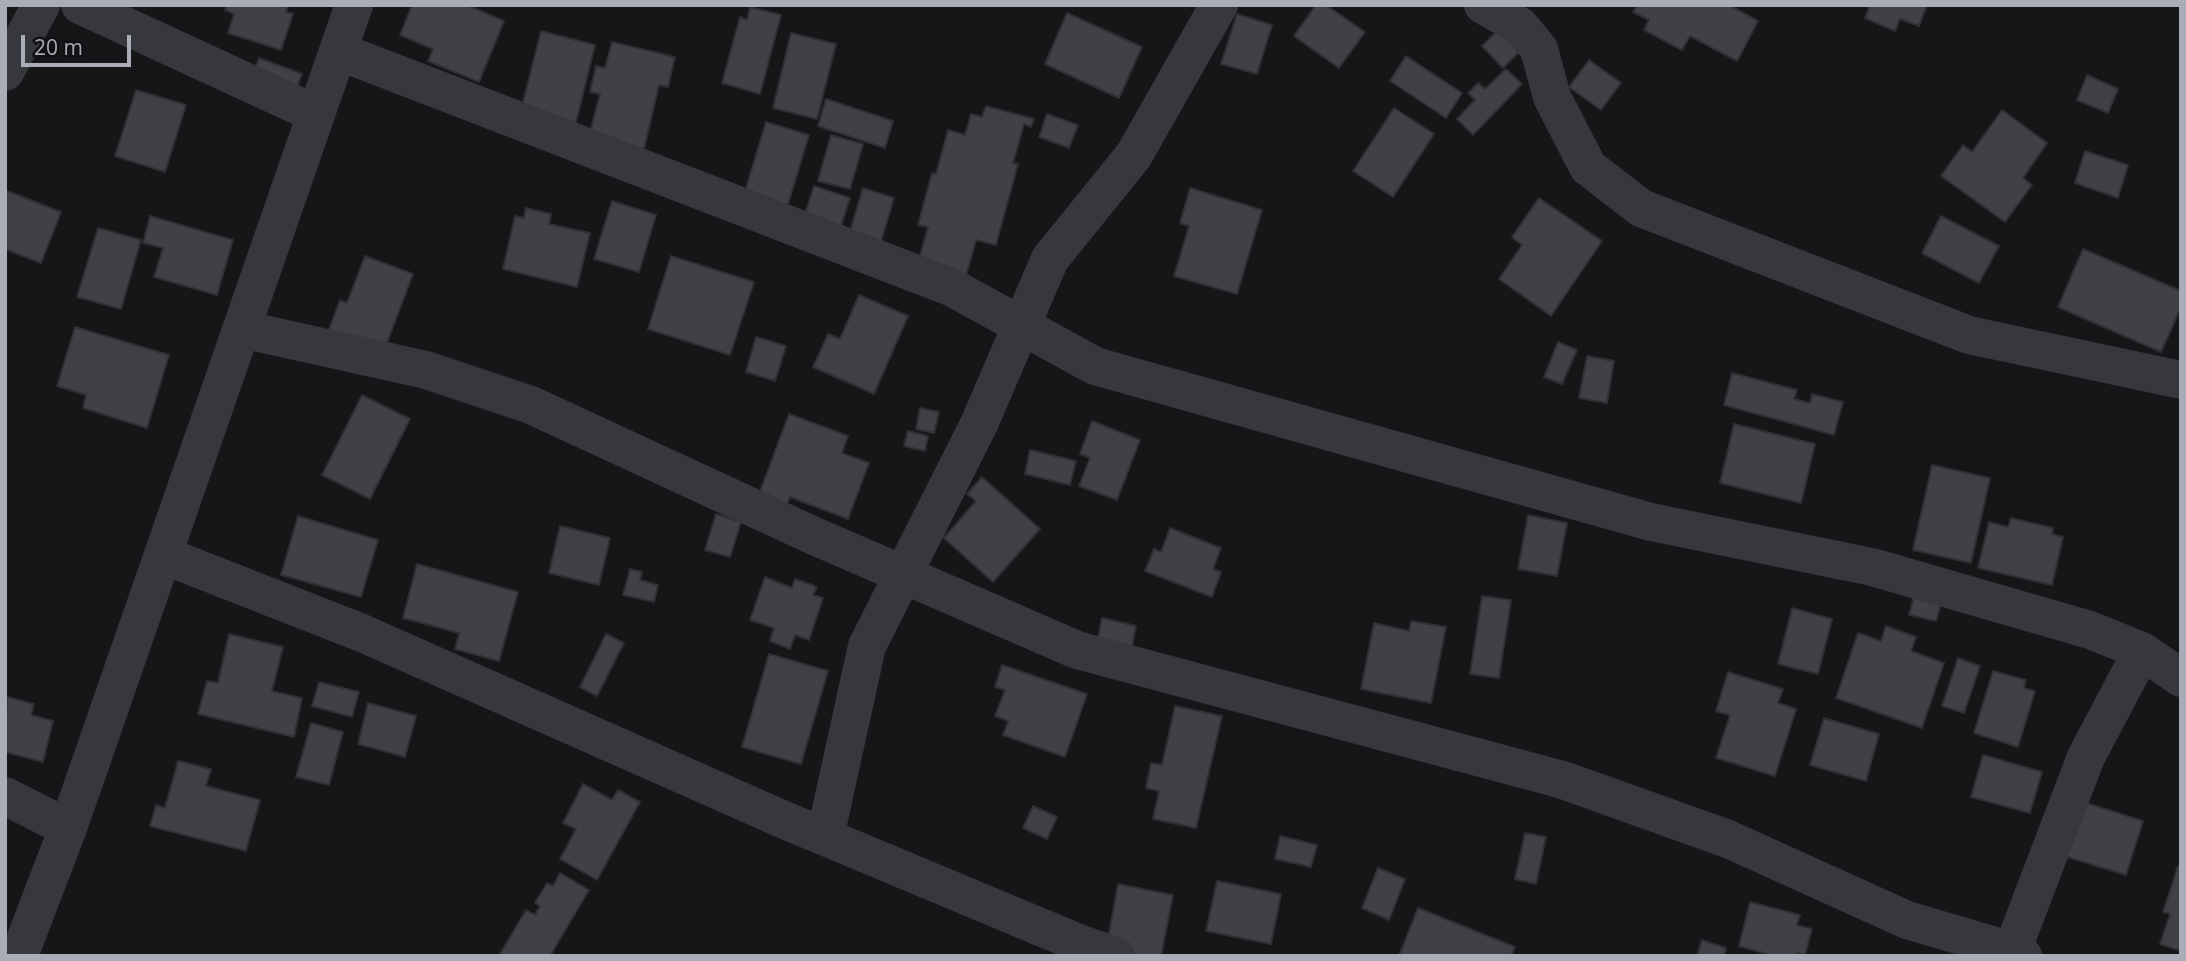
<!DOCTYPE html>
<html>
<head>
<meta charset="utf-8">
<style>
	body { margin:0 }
	#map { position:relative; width:2186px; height:961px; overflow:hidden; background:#161618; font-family:"Open Sans",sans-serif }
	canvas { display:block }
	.frame { position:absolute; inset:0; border:7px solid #a8adb8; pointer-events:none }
	.scale { position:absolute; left:21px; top:35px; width:110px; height:32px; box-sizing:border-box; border:4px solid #a8adb8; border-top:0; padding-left:9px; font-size:21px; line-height:24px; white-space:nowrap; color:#a8adb8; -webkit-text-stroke:5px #111113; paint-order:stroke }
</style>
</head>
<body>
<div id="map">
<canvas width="2186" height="961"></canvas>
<div class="frame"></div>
<div class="scale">20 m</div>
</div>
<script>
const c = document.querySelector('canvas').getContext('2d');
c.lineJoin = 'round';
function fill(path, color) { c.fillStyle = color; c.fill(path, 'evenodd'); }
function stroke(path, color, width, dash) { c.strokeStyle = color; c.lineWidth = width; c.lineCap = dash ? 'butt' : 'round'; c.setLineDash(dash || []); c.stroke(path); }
const building = new Path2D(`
	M227,5H288L286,12L293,14L281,50L228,33L234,14L225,10Z
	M412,5H467L504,21L479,82L428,61L433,49L400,35Z
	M1316,5H1326L1365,32L1339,68L1294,36Z
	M1637,5H1729L1758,21L1737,61L1690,36L1682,50L1644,30L1649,20L1633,12Z
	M1870,5H1927L1919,26L1900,19L1895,31L1865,18Z
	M750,7L781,15L760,94L722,83L740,17L747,20Z
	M1067,13L1142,47L1119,98L1045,64Z
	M1237,14L1272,25L1257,74L1221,64Z
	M1501,27L1522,49L1503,68L1482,46Z
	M541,31L595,45L571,143L516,130Z
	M791,33L836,44L817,119L773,108Z
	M612,42L675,57L668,87L659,85L644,149L589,136L600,94L590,92L596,66L605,68Z
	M1406,56L1462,93L1446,118L1390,81Z
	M259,58L302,74L290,106L247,89Z
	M1589,60L1621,83L1601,110L1569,87Z
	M1506,69L1522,84L1473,135L1457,119L1475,100L1468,93L1478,83L1485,89Z
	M2087,75L2118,89L2108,113L2077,100Z
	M136,90L186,105L165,172L115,156Z
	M826,99L893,121L885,148L818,126Z
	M986,106L1034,119L1031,127L1024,124L1013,163L1018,164L996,245L976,240L964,283L916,271L928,227L918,225L932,173L936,174L948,130L965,135L971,114L982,117Z
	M1394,108L1434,134L1393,197L1353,171Z
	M2002,110L2047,143L2023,178L2032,185L2005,222L1941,176L1963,145L1972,152Z
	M1047,114L1078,125L1069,148L1039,137Z
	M766,122L809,135L786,211L743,198Z
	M831,135L863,144L850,189L818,181Z
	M2085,151L2128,165L2118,198L2075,183Z
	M814,186L850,198L837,238L801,226Z
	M863,188L894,198L876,258L845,248Z
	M1190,188L1262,210L1237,294L1174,276L1189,226L1180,223Z
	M5,190L61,212L41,263L5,249Z
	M1539,198L1602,241L1551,316L1499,279L1522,245L1512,237Z
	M612,201L656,215L639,272L594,259Z
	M526,208L551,214L549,224L590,233L577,287L503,269L515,216L524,218Z
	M150,216L233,240L217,295L154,277L163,248L143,243Z
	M1941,216L1999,246L1979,283L1922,253Z
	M98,228L141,240L121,309L77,297Z
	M2083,249L2181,291V307L2161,352L2058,307Z
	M365,256L413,274L382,356L327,335L340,300L347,303Z
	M671,256L754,282L730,355L648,329Z
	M859,295L908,316L874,394L813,367L828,334L840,339Z
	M75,327L169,355L147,428L83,408L86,395L57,386Z
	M756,337L786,346L775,381L746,372Z
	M1558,342L1577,350L1562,384L1544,377Z
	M1587,356L1614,361L1607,403L1579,398Z
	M1732,373L1797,390L1794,399L1810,403L1812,394L1843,402L1834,435L1724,405Z
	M362,395L410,419L370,499L322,475Z
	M920,408L939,412L934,433L916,429Z
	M789,414L848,436L842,453L869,463L848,519L790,497L784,513L756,502Z
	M1092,421L1140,440L1117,500L1079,486L1090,458L1080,454Z
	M1734,424L1815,444L1801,503L1720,483Z
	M908,431L928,436L925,451L904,446Z
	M1030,450L1076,461L1070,485L1025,474Z
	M1932,465L1990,478L1971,563L1913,550Z
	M982,477L1040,529L993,582L944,538L976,501L967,494Z
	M716,514L741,522L730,557L705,550Z
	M1528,515L1567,523L1557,576L1518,569Z
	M298,516L378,540L361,597L281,575Z
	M2011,518L2053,528L2052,534L2063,537L2052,585L1978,568L1989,522L2008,527Z
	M560,526L610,538L599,585L549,573Z
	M1170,528L1221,548L1213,569L1221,572L1212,597L1145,571L1154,549L1161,552Z
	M417,564L518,592L499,661L455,649L459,633L403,618Z
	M630,569L642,572L640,580L658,585L654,602L623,595Z
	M765,577L792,588L795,579L817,587L813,595L823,598L809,640L795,635L790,649L770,641L774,628L750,620Z
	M1915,592L1942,600L1936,621L1909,615Z
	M1482,596L1511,600L1499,678L1470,674Z
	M1792,608L1832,619L1818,674L1778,664Z
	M1102,618L1136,626L1131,652L1097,644Z
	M1411,621L1446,627L1431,703L1361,689L1374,623L1409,631Z
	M1886,626L1916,637L1911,651L1944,663L1922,728L1836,698L1858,633L1881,641Z
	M229,634L283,647L272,691L302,698L294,737L198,714L207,681L218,683Z
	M606,634L624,643L597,696L580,687Z
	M769,654L828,671L801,764L742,747Z
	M1958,658L1980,666L1964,713L1942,706Z
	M1002,665L1087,694L1065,757L1003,735L1008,721L995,716L1005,690L995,687Z
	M1993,671L2026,680L2024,688L2035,691L2018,747L1974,733Z
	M1728,672L1783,689L1778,703L1796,709L1775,776L1716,758L1730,715L1716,711Z
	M319,682L359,692L352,717L312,706Z
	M7,697L34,704L31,715L53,721L43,762L5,752Z
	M368,703L416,716L405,757L358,744Z
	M1175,706L1222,716L1196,828L1153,819L1159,791L1146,788L1151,763L1162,765Z
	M1824,718L1879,734L1866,781L1810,765Z
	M311,723L343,732L329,785L296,777Z
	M1983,755L2042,772L2030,813L1971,797Z
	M178,761L211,769L206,786L260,800L246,851L150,826L156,805L165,808Z
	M583,784L612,800L618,790L640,802L597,880L560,859L576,829L563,823Z
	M2077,800L2143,821L2126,875L2061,855Z
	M1033,806L1057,817L1047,839L1023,828Z
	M1525,833L1546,837L1536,884L1515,879Z
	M1280,836L1317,845L1311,867L1275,859Z
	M2178,866L2181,867V951L2160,944L2170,914L2163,912Z
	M1378,868L1405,879L1389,920L1362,908Z
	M560,873L589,890L550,956H499L526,910L535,915L540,906L535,903L547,883L553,886Z
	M1217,881L1281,894L1271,944L1206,931Z
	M1118,884L1173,895L1161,956H1105Z
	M1750,902L1800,915L1797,925L1812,929L1805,955L1797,953V956H1766L1767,954L1739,946Z
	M1418,908L1515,947L1511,956H1399Z
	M1702,940L1726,948L1724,956H1697Z`);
const street = new Path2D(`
	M80,5L316,114
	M1483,5L1520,26L1539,49L1552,97L1588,167L1641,208L1969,335L2181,380
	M338,51L953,288L1095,366L1651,522L1872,567L2090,630L2142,651L2181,678
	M5,72L41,5
	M241,329L426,370L531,405L812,535L1077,650L1563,780L1728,839L1907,920L2012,951L2023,956
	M163,555L362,633L782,819L1081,944L1116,956
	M5,796L68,828
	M825,837L867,646L979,424L1050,259L1134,155L1219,5
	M2012,951L2086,757L2142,651
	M19,956L68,828L354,5`);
fill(building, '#404145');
stroke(building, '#303034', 2);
stroke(street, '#37383d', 38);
</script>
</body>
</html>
